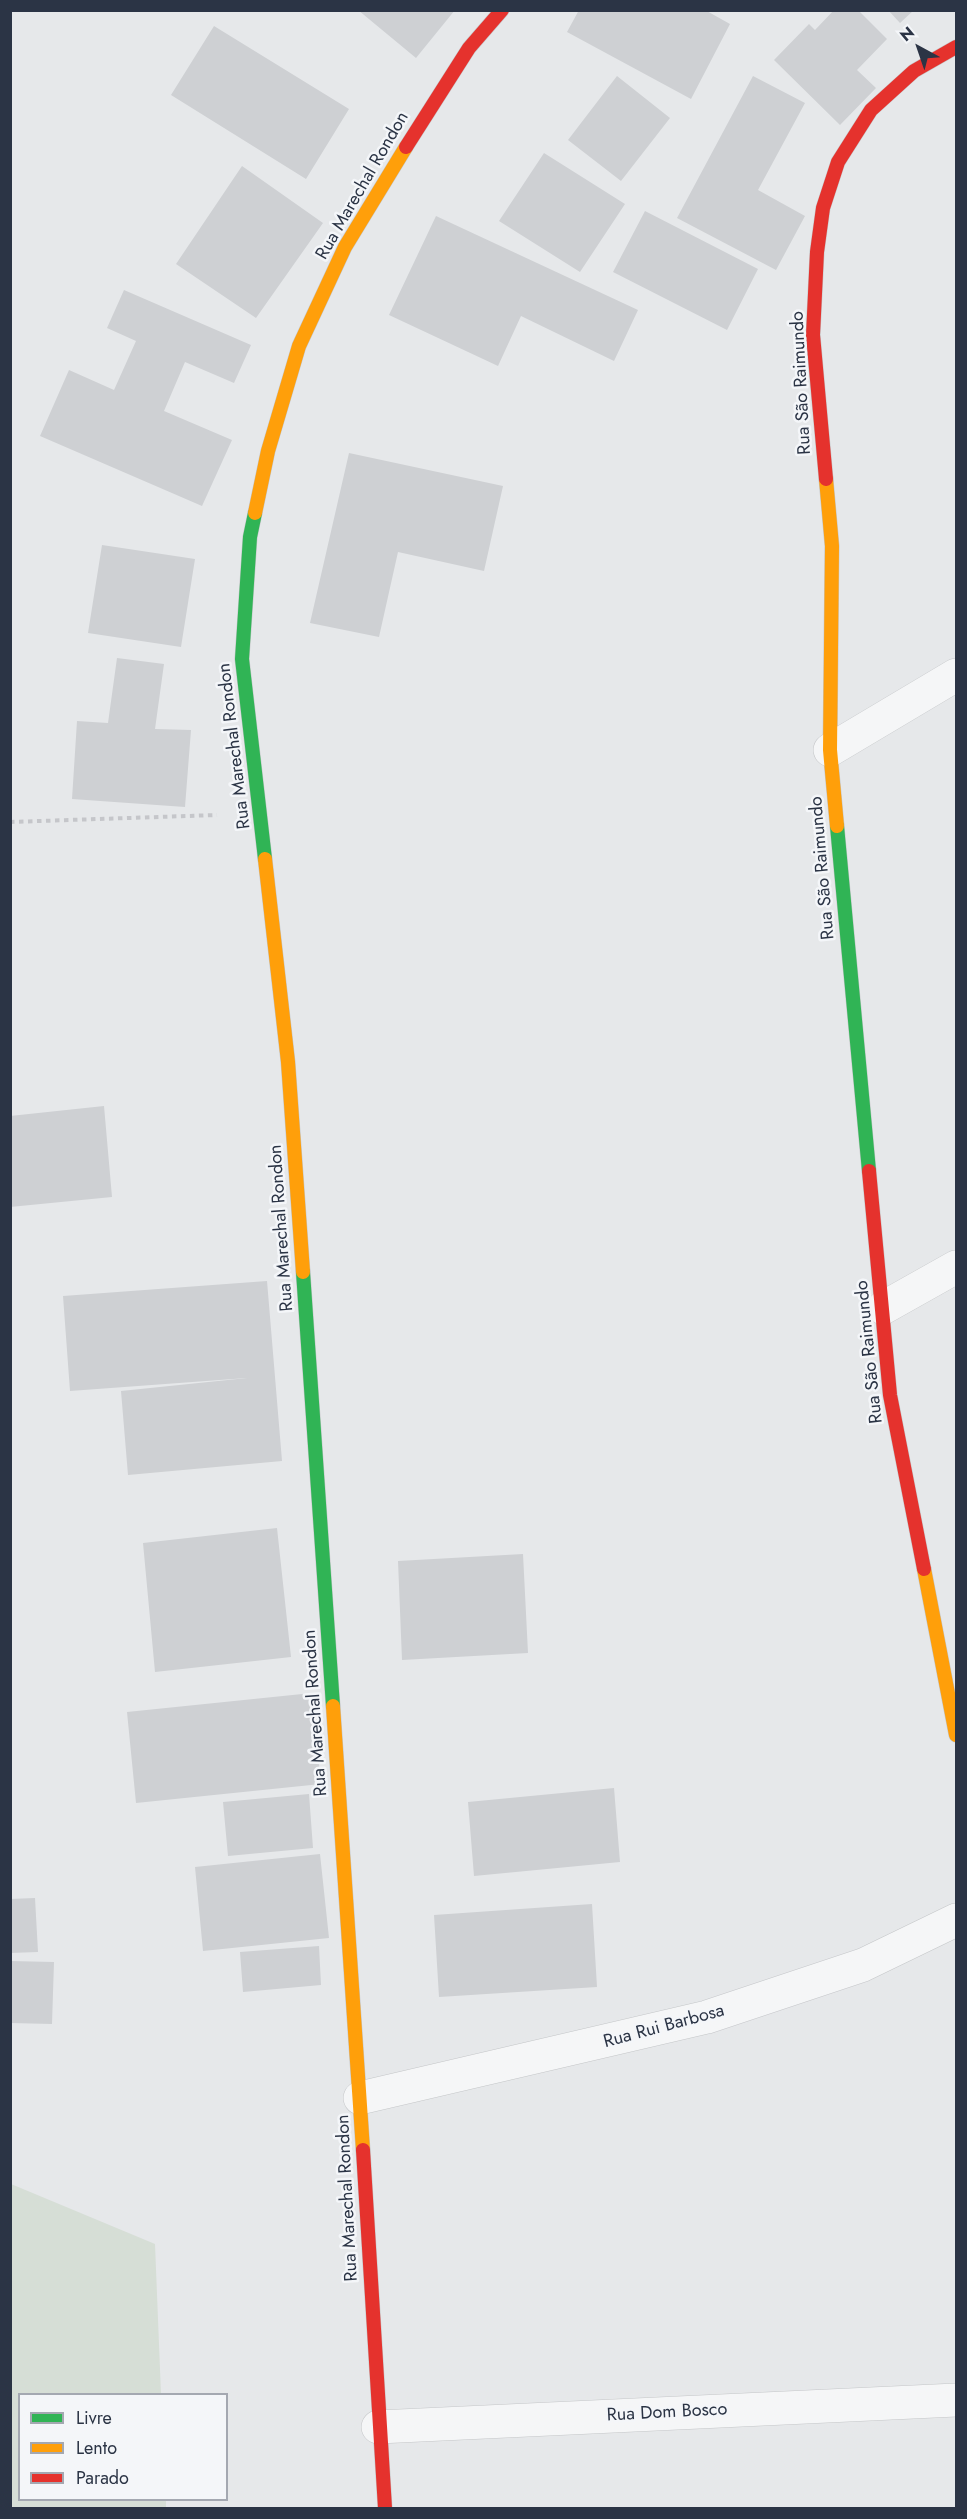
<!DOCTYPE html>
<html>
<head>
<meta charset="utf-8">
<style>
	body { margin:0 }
	#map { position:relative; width:967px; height:2519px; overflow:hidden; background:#e6e8ea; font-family:Jost,sans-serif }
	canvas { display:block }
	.frame { position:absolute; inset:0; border:12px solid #2b3445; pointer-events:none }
	.legend { position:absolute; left:18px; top:2393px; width:210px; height:108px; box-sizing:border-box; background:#f4f6f9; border:2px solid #a4a8b1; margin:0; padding:8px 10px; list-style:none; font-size:18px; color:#2b3445 }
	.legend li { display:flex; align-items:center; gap:12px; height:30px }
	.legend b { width:30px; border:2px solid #a4a8b1 }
	.north { position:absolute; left:889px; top:18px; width:60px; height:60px; -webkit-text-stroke:4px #f4f6f9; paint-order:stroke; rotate:320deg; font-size:16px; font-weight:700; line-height:24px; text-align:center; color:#2b3445 }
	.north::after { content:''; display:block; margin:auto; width:21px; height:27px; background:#2b3445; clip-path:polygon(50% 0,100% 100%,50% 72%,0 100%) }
</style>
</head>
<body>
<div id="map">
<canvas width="967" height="2519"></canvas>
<div class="frame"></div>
<ul class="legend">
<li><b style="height:8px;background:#30b455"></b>Livre</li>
<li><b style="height:8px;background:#ff9f0a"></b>Lento</li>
<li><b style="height:8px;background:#e5322d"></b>Parado</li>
</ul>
<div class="north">N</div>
</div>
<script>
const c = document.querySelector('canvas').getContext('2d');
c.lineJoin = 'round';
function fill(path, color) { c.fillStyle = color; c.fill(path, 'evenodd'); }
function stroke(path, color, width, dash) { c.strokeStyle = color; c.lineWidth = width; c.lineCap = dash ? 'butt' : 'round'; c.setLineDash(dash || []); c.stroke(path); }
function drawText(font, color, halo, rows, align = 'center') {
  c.font = font + ' Jost,sans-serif'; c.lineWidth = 5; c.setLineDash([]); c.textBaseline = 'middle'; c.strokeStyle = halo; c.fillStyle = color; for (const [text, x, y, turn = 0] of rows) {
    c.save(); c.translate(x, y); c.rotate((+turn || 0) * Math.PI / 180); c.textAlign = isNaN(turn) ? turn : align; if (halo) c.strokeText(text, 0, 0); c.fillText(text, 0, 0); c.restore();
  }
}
const green = new Path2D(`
	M11,2184L155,2244L161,2394H20V2500H166V2508H11Z`);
const building = new Path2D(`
	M358,10H455L416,58Z
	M579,10H705L730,24L691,99L567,32Z
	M834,10H858L887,39L857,70L876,88L840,125L774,60L809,24L815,30Z
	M888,10H914L900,23Z
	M214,26L349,109L306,179L171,95Z
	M617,76L670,118L621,181L568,140Z
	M753,76L805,103L758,190L805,216L776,270L677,218Z
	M544,153L625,204L580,272L499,221Z
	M242,166L323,223L256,318L176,264Z
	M645,211L758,269L727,330L613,272Z
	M436,216L638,310L614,361L521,316L498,366L389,315Z
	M124,290L251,345L234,383L185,362L164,411L232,440L202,506L40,436L69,370L114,390L136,341L107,328Z
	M349,453L503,486L484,571L398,552L379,637L310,623Z
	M102,545L195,559L181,647L88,633Z
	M117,658L164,664L155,729L191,730L185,807L72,799L77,721L108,723Z
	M104,1106L112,1197L10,1207V1116Z
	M267,1281L282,1461L128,1475L121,1391L247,1378L70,1391L63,1296Z
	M277,1528L291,1657L155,1672L143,1543Z
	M523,1554L528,1653L402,1660L398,1561Z
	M312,1693L321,1784L136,1803L127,1712Z
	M614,1788L620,1862L474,1876L468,1802Z
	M309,1794L313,1848L228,1856L223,1802Z
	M320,1854L329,1938L203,1951L195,1867Z
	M35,1898L38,1952L10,1953V1899Z
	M592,1904L597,1987L439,1997L434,1915Z
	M319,1946L321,1985L243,1992L240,1952Z
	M10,1961L54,1962L52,2024L10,2023Z`);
const path = new Path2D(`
	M10,822L217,815`);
const street = new Path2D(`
	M830,750L956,675
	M883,1308L956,1267
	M360,2098L707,2017L863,1965L956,1920
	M378,2427L956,2400`);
const fast = new Path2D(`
	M255,513L250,537L242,659L265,859
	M837,826L869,1171
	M303,1272L333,1706`);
const slow = new Path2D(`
	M826,479L832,546L830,750L837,826
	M255,513L268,451L299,346L345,247L406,147
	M265,859L288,1062L303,1272
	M924,1569L956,1735
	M333,1706L363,2150`);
const jam = new Path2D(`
	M406,147L469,48L502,10
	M826,479L813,335L817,252L823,208L838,162L871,110L914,71L956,47
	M869,1171L890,1395L924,1569
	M363,2150L385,2508`);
const streetNames = [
	["Rua Marechal Rondon",363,186,-60],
	["Rua São Raimundo",802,383,-93],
	["Rua Marechal Rondon",235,746,-97],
	["Rua São Raimundo",823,868,-95],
	["Rua Marechal Rondon",282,1228,-94],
	["Rua São Raimundo",870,1352,-96],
	["Rua Marechal Rondon",316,1713,-94],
	["Rua Rui Barbosa",664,2027,-15],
	["Rua Marechal Rondon",348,2198,-93],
	["Rua Dom Bosco",667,2413,-3]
];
fill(green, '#d6ded6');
fill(building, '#ced0d3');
stroke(street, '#c4c6c8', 34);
stroke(fast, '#c4c6c8', 15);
stroke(slow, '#c4c6c8', 15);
stroke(jam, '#c4c6c8', 15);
stroke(path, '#c5c6ca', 4, [4.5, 4.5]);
stroke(street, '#f5f6f7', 33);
stroke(fast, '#30b455', 14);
stroke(slow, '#ff9f0a', 14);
stroke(jam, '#e5322d', 14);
drawText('18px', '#2b3445', '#f4f6f9', streetNames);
</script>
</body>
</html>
